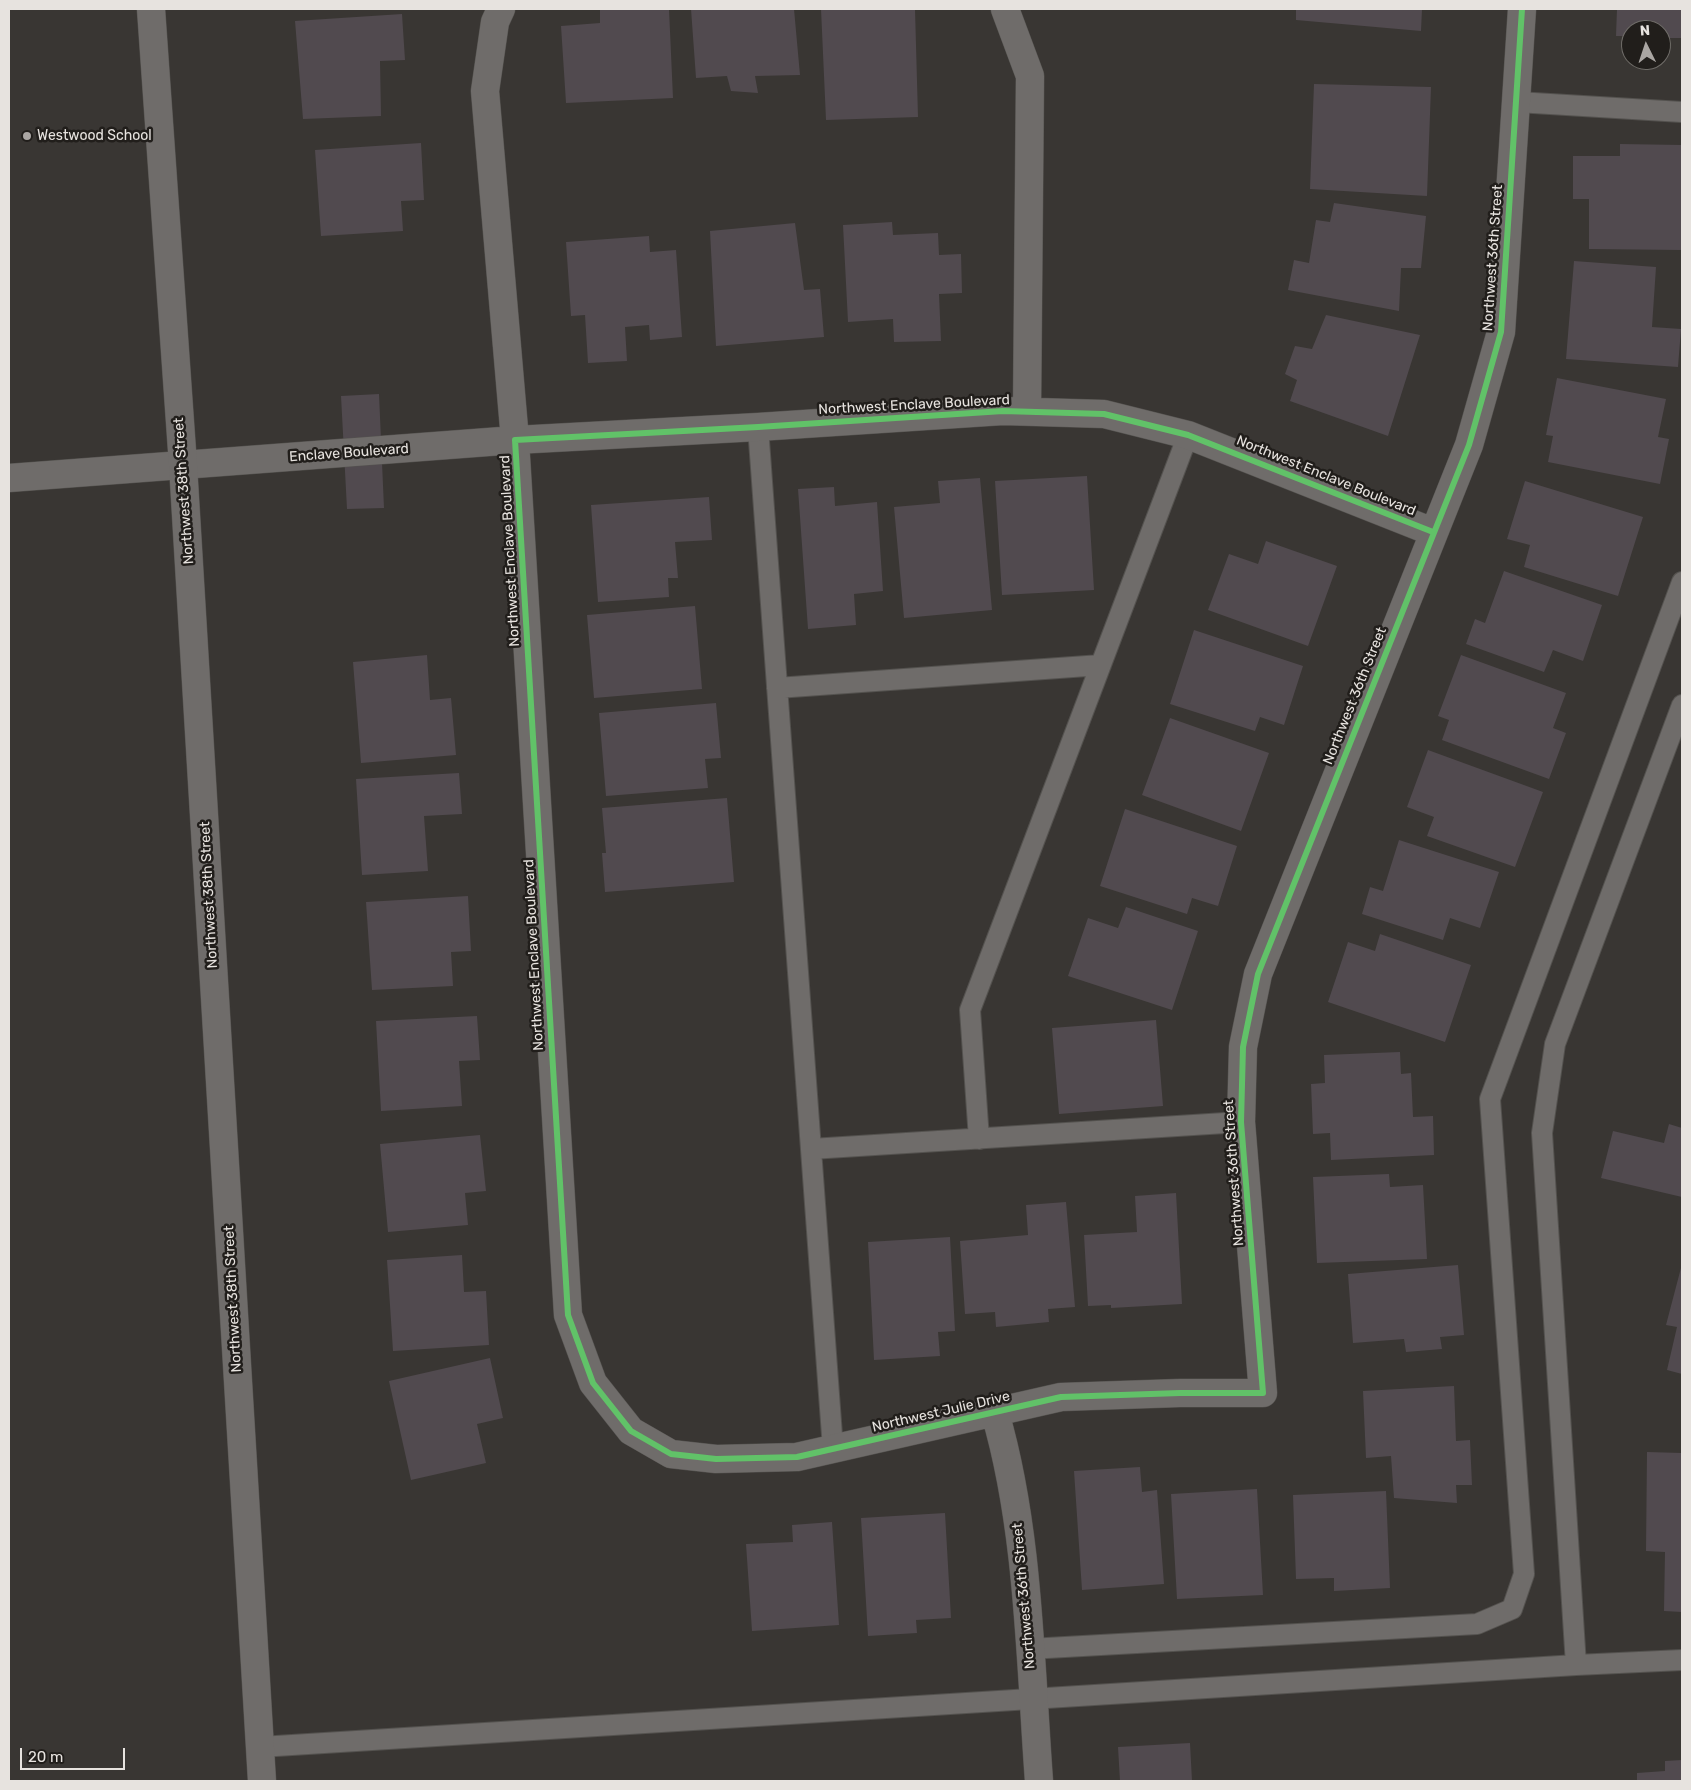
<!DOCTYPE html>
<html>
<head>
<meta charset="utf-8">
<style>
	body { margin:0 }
	#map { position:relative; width:1691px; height:1790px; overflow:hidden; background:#393633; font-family:Rubik,sans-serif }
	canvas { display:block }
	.frame { position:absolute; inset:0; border:10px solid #e7e3df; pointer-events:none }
	.north { position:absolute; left:1621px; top:20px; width:50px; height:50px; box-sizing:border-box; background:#211e1b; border:1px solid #706d69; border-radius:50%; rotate:356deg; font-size:14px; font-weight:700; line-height:20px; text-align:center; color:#e7e3df }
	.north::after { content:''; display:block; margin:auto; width:18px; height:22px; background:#aaa6a3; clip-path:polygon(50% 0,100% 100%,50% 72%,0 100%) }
	.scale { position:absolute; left:20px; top:1748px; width:105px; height:22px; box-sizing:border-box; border:2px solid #e7e3df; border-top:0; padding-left:6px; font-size:15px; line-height:18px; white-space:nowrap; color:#e7e3df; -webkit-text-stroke:4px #211e1b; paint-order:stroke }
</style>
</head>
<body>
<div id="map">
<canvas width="1691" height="1790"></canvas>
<div class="frame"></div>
<div class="north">N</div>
<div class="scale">20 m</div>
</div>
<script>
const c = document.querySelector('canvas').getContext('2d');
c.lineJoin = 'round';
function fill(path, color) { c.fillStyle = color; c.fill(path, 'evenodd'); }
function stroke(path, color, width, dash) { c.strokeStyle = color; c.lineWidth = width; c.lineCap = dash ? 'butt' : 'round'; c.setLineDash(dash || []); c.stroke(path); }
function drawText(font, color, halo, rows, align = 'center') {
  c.font = font + ' Rubik,sans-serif'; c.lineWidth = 5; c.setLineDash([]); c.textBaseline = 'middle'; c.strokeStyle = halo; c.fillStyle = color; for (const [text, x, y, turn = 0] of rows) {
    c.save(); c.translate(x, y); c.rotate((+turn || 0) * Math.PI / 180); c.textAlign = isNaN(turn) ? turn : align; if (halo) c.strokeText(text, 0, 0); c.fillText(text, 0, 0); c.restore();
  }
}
const building = new Path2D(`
	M600,9H669L673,98L566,103L561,26L600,23Z
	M691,9H794L800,75L755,76L758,93L731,91L727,76L696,78Z
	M821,9H915L918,117L826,120Z
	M1296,9H1422L1421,31L1296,20Z
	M1617,9H1682L1681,38H1661V30H1631V36H1616Z
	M402,14L405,60L380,61L381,116L303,119L295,21Z
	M1314,84L1431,87L1427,196L1310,189Z
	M421,143L424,200L401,201L403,231L321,236L315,150Z
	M1620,144L1682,145L1681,250L1589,249V199H1573V156H1620Z
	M1334,203L1426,216L1421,268H1401L1399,311L1288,290L1294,260L1309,263L1316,220L1330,222Z
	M892,222L893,235L938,233L939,255L961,254L962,293L939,294L941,341L894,342L893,319L848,322L843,225Z
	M795,223L804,290L820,289L824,337L716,346L710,231Z
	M649,236L650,252L676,250L682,337L650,340L649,325L625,327L627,361L588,363L585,315L571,316L566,242Z
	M1574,261L1656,267L1652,327L1681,329L1678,367L1566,359Z
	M1326,315L1420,335L1388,436L1290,401L1297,380L1285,374L1295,346L1312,349Z
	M1557,378L1666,399L1658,437L1669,439L1660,484L1548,462L1553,436L1546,435Z
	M379,394L384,508L347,509L341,396Z
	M1087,476L1094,590L1002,595L995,481Z
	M980,478L992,610L904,618L894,507L940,503L938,481Z
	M1525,481L1643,517L1618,596L1524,567L1530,545L1507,539Z
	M834,487L835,506L877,502L883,591L854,594L856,625L808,629L798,489Z
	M709,497L712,540L675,542L678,578H668L669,597L598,602L591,505Z
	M1266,541L1337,566L1308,646L1208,610L1229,554L1258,564Z
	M1504,571L1602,605L1583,661L1553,650L1544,672L1466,644L1475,619L1485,623Z
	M695,606L702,689L594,698L587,615Z
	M1194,630L1303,666L1284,725L1260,717L1255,731L1170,704Z
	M427,655L430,700L451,698L456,755L361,763L353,662Z
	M1461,655L1566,693L1553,728L1566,733L1549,779L1442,740L1449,720L1438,716Z
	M716,703L721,758L705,759L708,788L606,796L599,713Z
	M1170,718L1269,753L1241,831L1142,795Z
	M1428,750L1543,792L1515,867L1427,836L1434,817L1407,807Z
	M459,773L462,814L424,816L428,871L362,875L356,779Z
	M727,798L734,882L605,892L602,853H606L602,808Z
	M1125,809L1237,846L1218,906L1192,898L1187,914L1100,886Z
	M1399,840L1499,872L1480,928L1450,918L1443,940L1362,914L1370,887L1383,891Z
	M468,896L471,951L451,952L453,986L372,990L366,902Z
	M1126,907L1198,931L1172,1010L1068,976L1088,918L1118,928Z
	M1380,934L1471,965L1445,1042L1328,1002L1348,942L1375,951Z
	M477,1016L480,1060L459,1061L462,1106L381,1111L376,1021Z
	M1156,1020L1163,1106L1059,1114L1052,1028Z
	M1400,1052L1401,1074L1411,1073L1413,1117L1433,1116L1434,1155L1331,1160L1330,1133L1313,1134L1311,1084L1325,1083L1324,1055Z
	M1669,1124L1682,1128V1197L1601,1178L1613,1131L1664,1143Z
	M480,1135L486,1191L465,1193L468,1225L388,1232L380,1144Z
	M1389,1174L1390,1187L1423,1185L1427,1259L1317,1263L1313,1177Z
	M1176,1193L1182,1304L1111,1308V1305L1088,1306L1084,1235L1137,1232L1135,1196Z
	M1066,1202L1075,1307L1048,1309L1049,1322L996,1327L995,1312L965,1314L960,1241L1028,1235L1026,1205Z
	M950,1237L955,1331L938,1332L940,1356L874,1360L868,1242Z
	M462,1255L464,1292L486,1291L489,1345L393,1351L387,1260Z
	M1682,1264V1374L1667,1370L1677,1327L1666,1325Z
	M1458,1265L1464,1335L1440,1337L1442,1349L1406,1352L1404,1339L1353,1343L1348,1274Z
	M490,1358L503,1418L477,1424L486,1463L411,1480L389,1381Z
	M1454,1386L1456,1441L1470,1440L1472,1485H1456L1457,1503L1394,1498L1391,1456L1366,1458L1363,1391Z
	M1647,1452L1682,1453V1612L1664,1611L1665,1552L1646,1551Z
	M1140,1467L1142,1492L1157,1490L1164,1584L1082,1590L1074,1471Z
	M1257,1489L1263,1595L1177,1599L1171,1494Z
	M1386,1491L1390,1588L1334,1591V1578L1296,1579L1293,1495Z
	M945,1513L951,1618L916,1620L917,1633L868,1636L861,1518Z
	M832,1522L839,1625L752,1631L746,1544L793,1542L792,1525Z
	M1190,1743L1192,1781H1120L1118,1747Z
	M1682,1760V1781H1637V1773L1665,1771V1761Z`);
const lane = new Path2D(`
	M1517,102L1682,112
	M758,427L833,1449
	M777,688L1101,665
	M979,1139L970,1010L1188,435
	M811,1149L1241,1122
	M1029,1649L1477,1624L1512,1609L1524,1574L1490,1099L1682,582
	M1576,1665L1682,1660
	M260,1747L1576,1665L1542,1133L1555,1044L1682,705`);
const street = new Path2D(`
	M1005,9L1030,76L1027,411
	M9,478L515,440L485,91L495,22L501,9
	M1433,532L1188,435L1104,414L1003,411L758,427L515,440L568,1315L593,1383L631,1431L671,1454L716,1459L797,1457L1061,1397L1180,1393H1263L1241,1122L1243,1047L1258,974L1469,445L1501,332L1522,9
	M995,1413C1029,1529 1030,1660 1039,1781`);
const secondary = new Path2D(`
	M151,9L183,465L262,1781`);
const cycleway = new Path2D(`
	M1433,532L1188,435L1104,414L1003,411L758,427L515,440L568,1315L593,1383L631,1431L671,1454L716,1459L797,1457L1061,1397L1180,1393H1263L1241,1122L1243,1047L1258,974L1469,445L1501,332L1522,9`);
const markers = [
	[27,136,5,"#aaa6a3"]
];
const poiNames = [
	["Westwood School",37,136]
];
const streetNames = [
	["Northwest 36th Street",1493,258,-86],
	["Northwest Enclave Boulevard",914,405,-3],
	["Enclave Boulevard",349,453,-4],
	["Northwest Enclave Boulevard",1326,476,22],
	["Northwest 38th Street",184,491,-94],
	["Northwest Enclave Boulevard",510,551,-93],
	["Northwest 36th Street",1355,696,-68],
	["Northwest 38th Street",209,895,-93],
	["Northwest Enclave Boulevard",534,955,-93],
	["Northwest 36th Street",1234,1173,-94],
	["Northwest 38th Street",233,1299,-93],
	["Northwest Julie Drive",941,1412,-13],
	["Northwest 36th Street",1024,1596,-95]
];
fill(building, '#514a4f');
stroke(lane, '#54524f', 22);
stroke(street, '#54524f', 29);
stroke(secondary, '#54524f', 29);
stroke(lane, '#6f6c6a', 20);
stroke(street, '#6f6c6a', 28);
stroke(secondary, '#6f6c6a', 28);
stroke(cycleway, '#61c268', 6);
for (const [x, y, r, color] of markers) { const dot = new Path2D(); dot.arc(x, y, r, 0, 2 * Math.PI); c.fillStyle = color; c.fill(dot); stroke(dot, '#211e1b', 2); }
drawText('14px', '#e7e3df', '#211e1b', poiNames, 'left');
drawText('14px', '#e7e3df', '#211e1b', streetNames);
</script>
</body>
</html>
